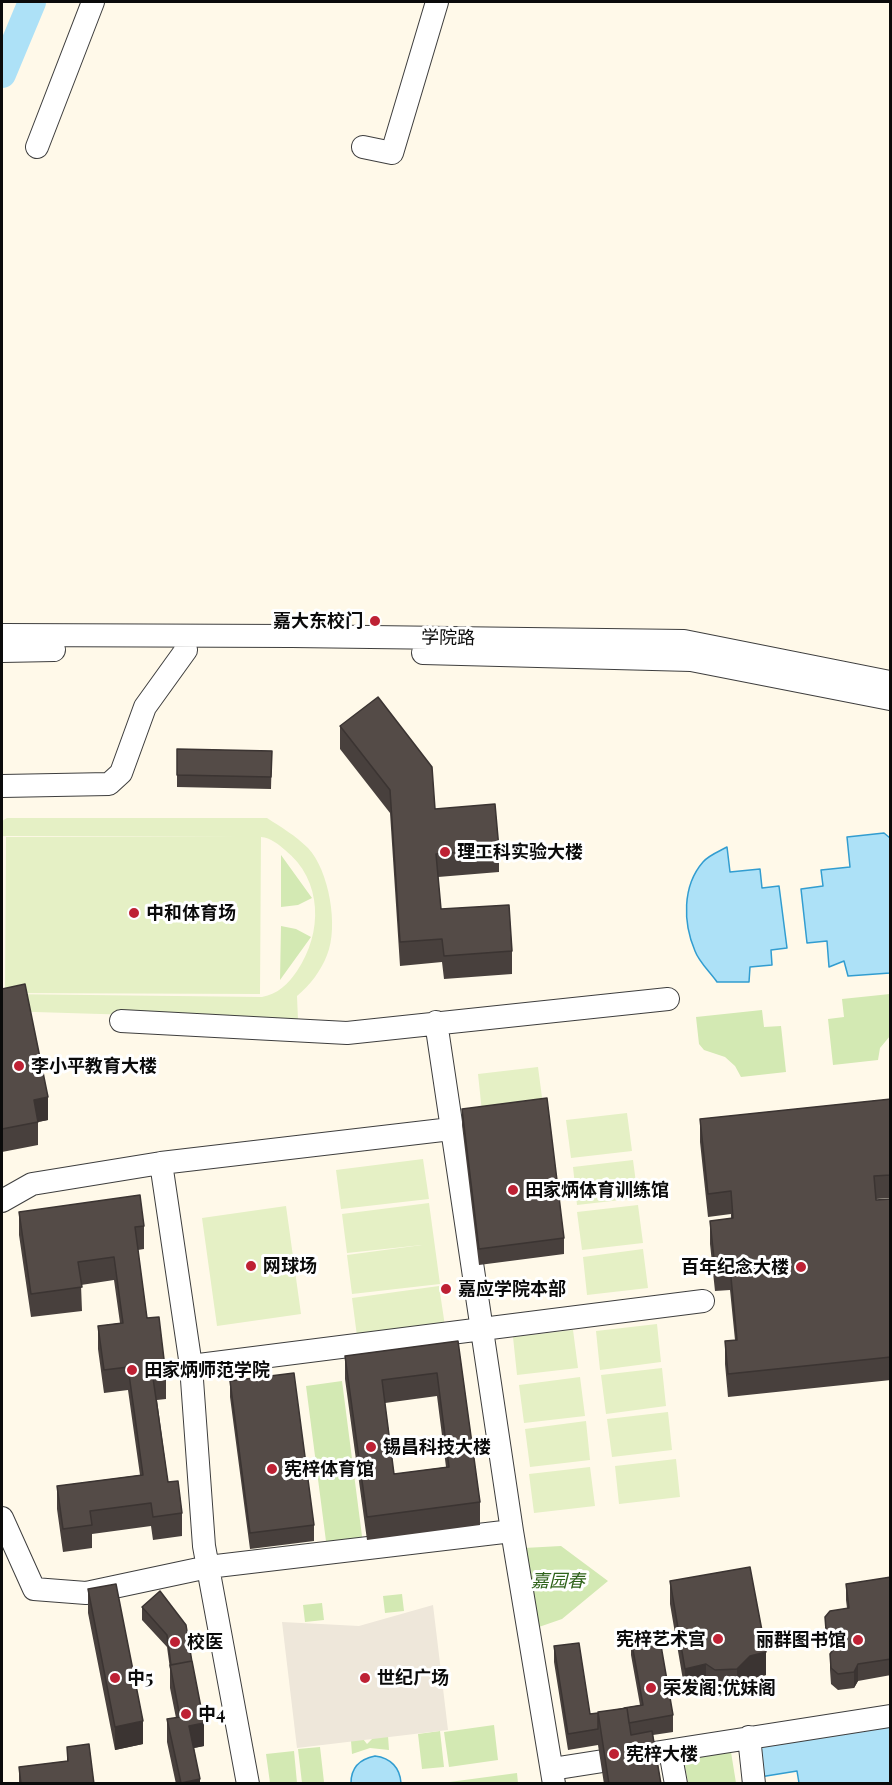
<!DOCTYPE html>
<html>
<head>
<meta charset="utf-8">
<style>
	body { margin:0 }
	#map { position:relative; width:892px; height:1785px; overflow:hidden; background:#fff9e9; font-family:"Playfair Display",serif }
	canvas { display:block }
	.frame { position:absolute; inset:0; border:3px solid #0b0b0b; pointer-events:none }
</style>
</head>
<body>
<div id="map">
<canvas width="892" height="1785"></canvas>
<div class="frame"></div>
</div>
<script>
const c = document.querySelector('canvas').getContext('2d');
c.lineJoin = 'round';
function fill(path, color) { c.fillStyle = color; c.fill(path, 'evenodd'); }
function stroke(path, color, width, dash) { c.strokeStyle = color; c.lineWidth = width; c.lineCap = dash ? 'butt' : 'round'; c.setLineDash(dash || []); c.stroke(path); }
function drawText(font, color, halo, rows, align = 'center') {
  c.font = font + ' "Playfair Display","Noto Sans SC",serif'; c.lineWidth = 6; c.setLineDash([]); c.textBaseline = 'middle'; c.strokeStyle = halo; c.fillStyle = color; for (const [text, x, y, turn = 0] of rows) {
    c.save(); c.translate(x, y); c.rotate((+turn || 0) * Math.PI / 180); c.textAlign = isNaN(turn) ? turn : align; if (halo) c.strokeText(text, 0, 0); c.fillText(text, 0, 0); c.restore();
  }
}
const green = new Path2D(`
	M281,855L312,898L298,905L281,907Z
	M281,926L296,929L311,937L280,980Z
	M890,994V1036L880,1048L878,1060L833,1065L828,1019L844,1017L842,999Z
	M762,1010L764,1027L781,1026L786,1072L741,1077L735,1066L725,1057L704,1050L699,1044L696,1017Z
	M342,1381L363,1544L327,1549L306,1386Z
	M561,1546L608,1581L562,1619L536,1628L524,1548Z
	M402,1594L404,1611L385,1613L383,1596Z
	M322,1603L324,1620L305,1622L303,1605Z
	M494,1725L498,1760L449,1767L444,1732Z
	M440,1731L444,1767L422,1769L418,1734Z
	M388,1736L389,1750L370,1748L352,1754L351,1741L363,1739L367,1744L373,1738Z
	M320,1747L324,1782L302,1783L298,1749Z
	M294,1751L297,1783H270L266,1754Z
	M731,1752L736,1783H688L684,1760Z
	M517,1773L518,1783H442Z`);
const pitch = new Path2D(`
	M7,818H267C281,827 296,836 308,848C329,870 339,927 327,955C321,971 310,985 297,996L298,1020L2,1011V994L262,997C278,994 288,984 297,971C323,933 323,880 285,850C278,844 271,838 261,837L260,994L5,993L6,837H240L2,836V821Z
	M538,1067L543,1105L482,1112L478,1074Z
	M627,1113L632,1151L571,1158L566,1120Z
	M423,1159L429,1199L341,1209L336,1170Z
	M633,1160L638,1198L577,1205L573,1167Z
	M429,1203L440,1284L352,1294L347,1255L422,1245L347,1253L342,1214Z
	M638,1205L643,1243L582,1250L577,1212Z
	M286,1206L301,1314L217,1326L202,1218Z
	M643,1249L648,1288L587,1295L583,1257Z
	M439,1286L445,1326L357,1336L352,1298Z
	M657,1324L661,1362L600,1370L596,1331Z
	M573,1330L578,1368L517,1375L513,1337Z
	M662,1368L666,1406L606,1414L601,1375Z
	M580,1377L585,1416L524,1423L519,1385Z
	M668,1412L672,1450L612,1457L607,1419Z
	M586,1421L590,1460L530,1467L525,1429Z
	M676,1459L680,1497L619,1504L615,1466Z
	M590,1467L595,1506L534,1513L529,1474Z`);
const plaza = new Path2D(`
	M433,1605L448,1730L297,1748L282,1622L359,1626Z`);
const water = new Path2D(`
	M884,833L890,838V973L848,976L844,961L829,967L827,941L807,943L801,889L823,886L821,870L850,867L847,837Z
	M727,847L730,872L760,869L762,888L779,886L787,948L771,950L772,965L750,967L749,982H717C710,972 699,962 695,951C683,923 682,886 703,862C709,855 720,851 727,847Z
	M890,1726V1783H799L797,1771L760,1777L755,1747Z
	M375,1756C391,1758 400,1768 401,1783H351C351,1768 360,1759 375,1756Z`);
const river = new Path2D(`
	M2,74L32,2`);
const minor = new Path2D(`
	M37,147L93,2
	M363,147L392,153L437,2
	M2,635L292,636L684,641L890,682
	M2,651L54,650
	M423,653L691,660L890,699
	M2,786L109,784L121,773L145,707L186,650
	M121,1021L347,1033L668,999
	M436,1022L512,1531L554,1784
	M2,1201L32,1184L161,1163
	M191,1366L703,1301
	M2,1518L34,1589L86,1593L208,1567L512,1531
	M749,1737L754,1784
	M670,1751L676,1784
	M552,1769L890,1716
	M248,1784L204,1546L191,1366L161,1163L451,1129`);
const wall = new Path2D(`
	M340,726L435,809L499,849V872L438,877L441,909L512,951V974L444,979L442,962L400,966L390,813L340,749Z
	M177,749L272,751L271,789L177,787Z
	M2,989L48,1120L38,1122V1145L2,1152Z
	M891,1099V1198L876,1199V1200L891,1199V1380L728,1397L725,1364V1341L735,1340L730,1290L715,1291L710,1244V1221L731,1219V1214L708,1217L700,1142V1119Z
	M462,1109L564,1238V1254L479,1265L462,1125Z
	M19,1212L144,1226V1249L138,1250L147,1318L166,1376V1399L157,1400L168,1482L182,1513V1536L153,1540L151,1526L92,1534V1548L63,1552L57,1509V1486L140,1475L128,1390L104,1393L98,1349V1326L120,1323L114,1280L81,1285L82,1311L31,1317L19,1235Z
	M458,1341L480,1502V1525L367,1540L345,1379V1356ZM437,1396L446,1467L394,1474L385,1403Z
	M230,1381L314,1525V1541L250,1549L230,1397Z
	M891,1577V1675L858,1681L854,1688L838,1690L831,1684L830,1670V1654L833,1651L826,1646L825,1634V1617L847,1608L846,1600V1584Z
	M670,1581L766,1675L750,1679L737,1692L715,1693L706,1687L685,1692L670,1604Z
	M88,1589L143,1744L115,1750L88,1613Z
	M160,1591L204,1746L194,1748L200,1784H176L167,1742V1719L176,1718L170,1688V1669L167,1647L142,1620V1607Z
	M631,1639L673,1715V1732L653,1735L661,1784H604L598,1745L568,1750L554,1662V1646L590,1714L640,1705L631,1655Z
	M67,1747L94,1784H19V1767L67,1761Z`);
const shadedWall = new Path2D(`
	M48,1097V1120L38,1122L34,1100Z
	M766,1652V1675L750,1679L737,1692V1669L750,1656Z
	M706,1664V1687L685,1692V1669Z
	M858,1664V1681L854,1688V1672Z
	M143,1721V1744L115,1750V1727Z
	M204,1723V1746L189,1749V1726Z
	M200,1779V1784L181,1783Z`);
const building = new Path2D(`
	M378,697L432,767L435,809L495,804L499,849L436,854L441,909L509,905L512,951L444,956L442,939L400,942L390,790L340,726Z
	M177,749L272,751L271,777L177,775Z
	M25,984L48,1097L34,1100L38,1122L2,1129V989Z
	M547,1098L564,1238L479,1249L462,1109Z
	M891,1099V1175L874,1176L876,1200L891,1199V1357L728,1374L725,1341L737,1340L730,1267L715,1268L710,1221L733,1218L731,1191L708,1194L700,1119Z
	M140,1195L144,1226L135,1227L147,1318L159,1317L166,1376L153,1378L168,1482L178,1481L182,1513L153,1517L151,1503L90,1511L92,1525L63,1529L57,1486L143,1475L128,1367L104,1370L98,1326L123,1323L114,1257L78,1262L82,1287L31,1294L19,1212Z
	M458,1341L480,1502L367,1517L345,1356ZM437,1373L449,1467L394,1474L382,1380Z
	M294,1373L314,1525L250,1533L230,1381Z
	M750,1567L766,1652L750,1656L737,1669L715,1670L706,1664L685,1669L670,1581Z
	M891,1577V1659L858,1664L854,1672L838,1674L831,1668L830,1654L835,1647L834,1636L826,1630L825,1617L830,1611L849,1608L846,1584Z
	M116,1584L143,1721L115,1727L88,1589Z
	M160,1591L186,1625L192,1662V1661L171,1665L167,1635L142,1607Z
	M659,1634L673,1715L629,1723L627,1708H624L643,1705L631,1639Z
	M579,1643L590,1714L598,1713V1729L568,1734L554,1646Z
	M192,1661L204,1723L189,1726L200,1779L181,1783L167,1719L180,1717L170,1665Z
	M627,1708L631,1735L652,1731L661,1784H609L598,1712Z
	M89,1744L94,1784H21L19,1767L68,1761L67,1747Z`);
const markers = [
	[375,621,6,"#be2134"],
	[445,852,6,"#be2134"],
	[134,913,6,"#be2134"],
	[19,1066,6,"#be2134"],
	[513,1190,6,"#be2134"],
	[251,1266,6,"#be2134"],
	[801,1267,6,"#be2134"],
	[446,1289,6,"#be2134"],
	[132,1370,6,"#be2134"],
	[371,1447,6,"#be2134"],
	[272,1469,6,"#be2134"],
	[718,1639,6,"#be2134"],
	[858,1640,6,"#be2134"],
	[175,1642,6,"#be2134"],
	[115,1678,6,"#be2134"],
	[365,1678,6,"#be2134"],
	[651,1688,6,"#be2134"],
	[186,1714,6,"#be2134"],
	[614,1754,6,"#be2134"]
];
const poiNames = [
	["嘉大东校门",363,621,"right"],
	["理工科实验大楼",457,852],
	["中和体育场",146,913],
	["李小平教育大楼",31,1066],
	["田家炳体育训练馆",525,1190],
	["网球场",263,1266],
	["百年纪念大楼",789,1267,"right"],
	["嘉应学院本部",458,1289],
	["田家炳师范学院",144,1370],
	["锡昌科技大楼",383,1447],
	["宪梓体育馆",284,1469],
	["宪梓艺术宫",706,1639,"right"],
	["丽群图书馆",846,1640,"right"],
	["校医",187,1642],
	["中5",127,1678],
	["世纪广场",377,1678],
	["荣发阁;优妹阁",663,1688],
	["中4",198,1714],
	["宪梓大楼",626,1754]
];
const streetNames = [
	["学院路",448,638,1]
];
const parkNames = [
	["嘉园春",558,1581]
];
fill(green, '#d3e9b3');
fill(pitch, '#e5f0c5');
fill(plaza, '#eee7da');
fill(water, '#ade1f7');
stroke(water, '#329dd0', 1.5);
stroke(river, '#ade1f7', 28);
stroke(minor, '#3e3e3e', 24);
stroke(minor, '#fff', 22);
fill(wall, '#48403d');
fill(shadedWall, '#3b3432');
fill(building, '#544b47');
stroke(building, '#3b3432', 1.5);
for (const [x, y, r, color] of markers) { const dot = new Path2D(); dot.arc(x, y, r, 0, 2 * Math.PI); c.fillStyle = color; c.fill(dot); stroke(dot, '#fff', 2); }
drawText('bold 18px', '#0b0b0b', '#fff', poiNames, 'left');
drawText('18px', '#0b0b0b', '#fff', streetNames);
drawText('italic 18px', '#2f631b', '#fff', parkNames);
</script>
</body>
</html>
